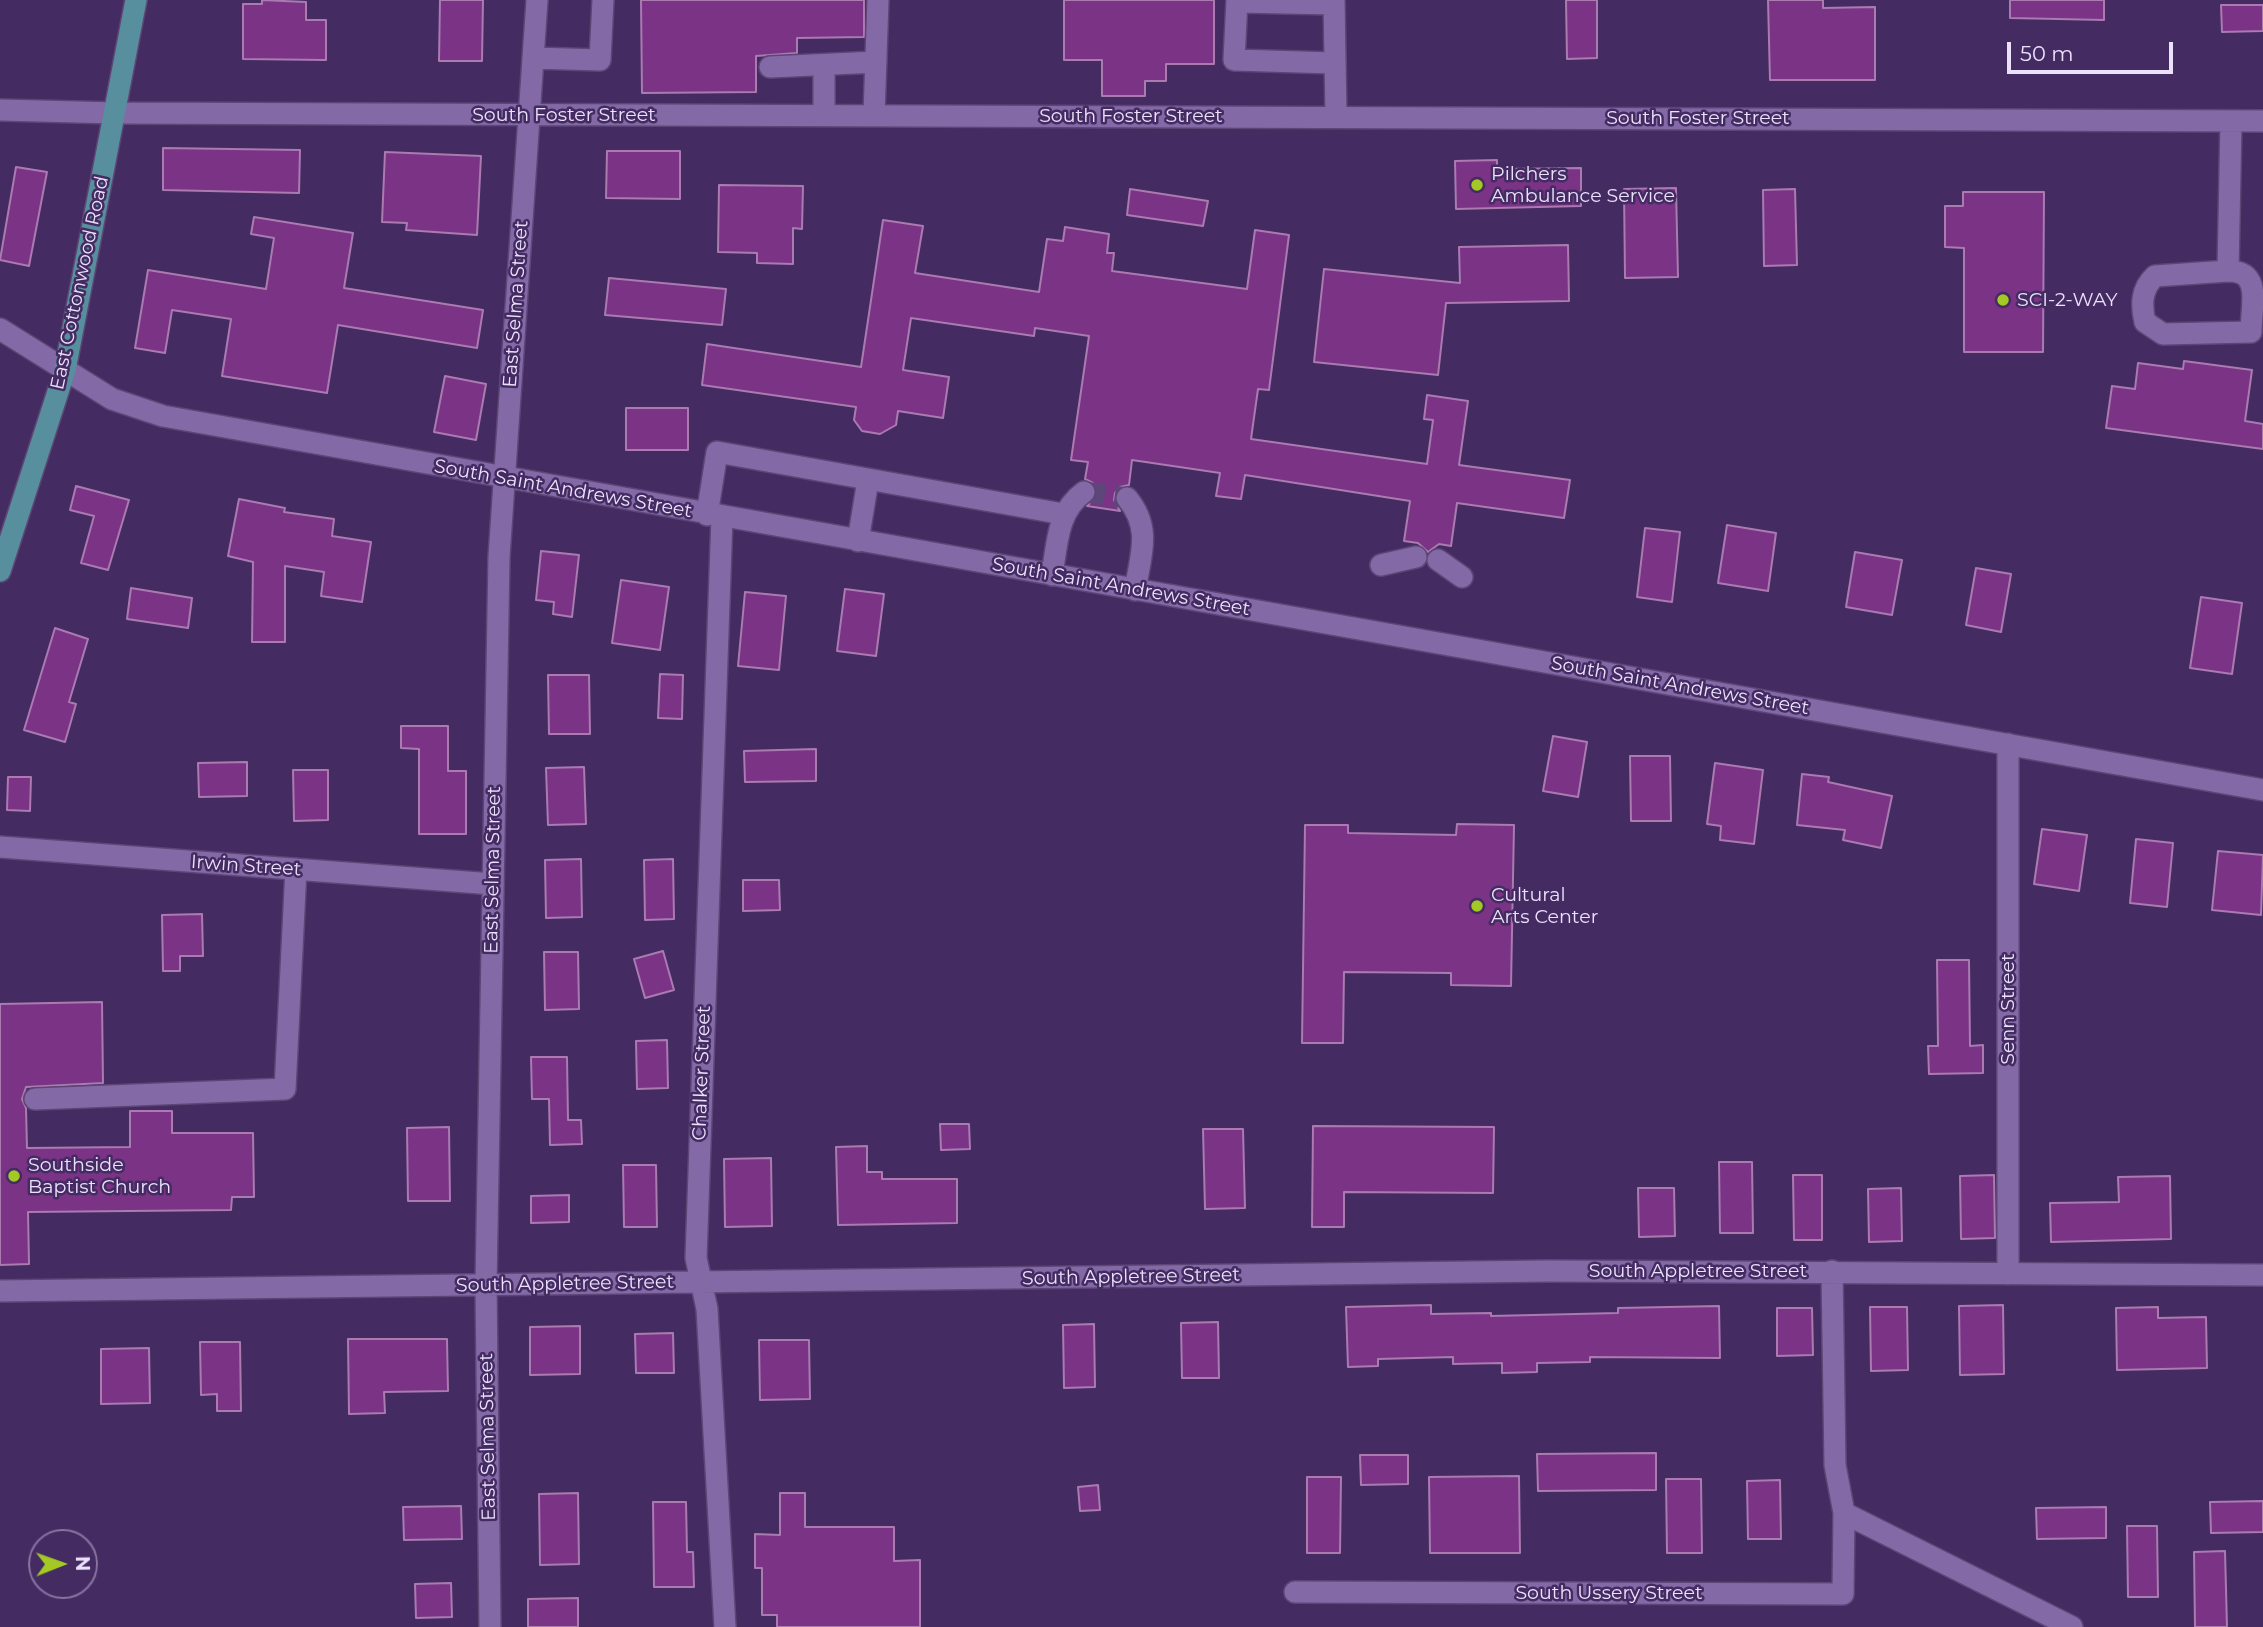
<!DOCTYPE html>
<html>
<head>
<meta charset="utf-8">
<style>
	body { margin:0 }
	#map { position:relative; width:2263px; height:1627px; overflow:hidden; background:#442b62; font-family:Montserrat,sans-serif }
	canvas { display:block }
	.north { position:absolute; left:28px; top:1529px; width:70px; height:70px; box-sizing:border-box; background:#442b62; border:2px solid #8774a0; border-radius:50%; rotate:89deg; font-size:19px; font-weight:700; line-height:28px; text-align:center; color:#ebe1fc }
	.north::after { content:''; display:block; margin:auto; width:24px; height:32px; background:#a4c824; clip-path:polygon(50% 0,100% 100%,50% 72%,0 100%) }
	.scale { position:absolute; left:2007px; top:42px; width:166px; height:32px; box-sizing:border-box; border:4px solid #ebe1fc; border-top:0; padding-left:9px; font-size:21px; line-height:24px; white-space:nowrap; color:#ebe1fc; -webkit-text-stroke:5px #442b62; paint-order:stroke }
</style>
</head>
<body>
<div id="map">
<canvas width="2263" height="1627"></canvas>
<div class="north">N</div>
<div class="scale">50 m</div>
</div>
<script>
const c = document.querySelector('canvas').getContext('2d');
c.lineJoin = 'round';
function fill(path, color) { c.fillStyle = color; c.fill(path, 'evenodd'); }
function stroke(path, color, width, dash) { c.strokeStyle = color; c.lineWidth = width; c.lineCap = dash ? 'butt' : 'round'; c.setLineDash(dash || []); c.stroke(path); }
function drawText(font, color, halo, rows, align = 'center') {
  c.font = font + ' Montserrat,sans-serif'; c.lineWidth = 5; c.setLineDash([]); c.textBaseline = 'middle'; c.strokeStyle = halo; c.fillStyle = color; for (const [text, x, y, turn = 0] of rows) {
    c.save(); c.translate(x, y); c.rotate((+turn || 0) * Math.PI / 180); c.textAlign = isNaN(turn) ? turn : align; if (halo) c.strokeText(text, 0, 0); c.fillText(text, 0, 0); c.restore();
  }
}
const building = new Path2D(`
	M262,0L306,2V20H326V60L243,59V4H262Z
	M440,0H483L482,61H439Z
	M641,0H864V37L797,38V53L756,56V92L642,93Z
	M1064,0H1214V64H1166V81H1145V96H1102V60H1064Z
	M1566,0H1597V58L1567,59Z
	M1768,0H1823V8L1875,7V80H1770Z
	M2010,0H2104V20L2010,18Z
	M2221,5H2263V31L2222,32Z
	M163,148L300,150L299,193L163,190Z
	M607,151H680V199L606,198Z
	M385,152L481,156L477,235L406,230L407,223L382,222Z
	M1497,160V169L1581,168V206L1456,209L1455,161Z
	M16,167L47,172L29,266L0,260Z
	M719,185L803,186L802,229L793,228V264L757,263V253L718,252Z
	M1676,188L1678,277L1625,278L1624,189Z
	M1130,189L1208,201L1203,226L1127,215Z
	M1795,189L1797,265L1764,266L1763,190Z
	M1963,192H2044L2043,352H1964V248L1945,247V206H1963Z
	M254,217L353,233L344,288L483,310L477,348L338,325L327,393L222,376L231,319L172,310L165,353L135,348L148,270L266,289L274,238L251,234Z
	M883,220L923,226L915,273L1039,292L1047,239L1063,241L1065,227L1109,234L1107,253H1114L1112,271L1247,289L1255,230L1289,235L1269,390L1258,389L1251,439L1427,464L1433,420L1424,419L1427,395L1468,401L1459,465L1570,480L1564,518L1457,503L1451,546L1439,544L1428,552L1418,543L1404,541L1410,501L1245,475L1241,499L1216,496L1220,473L1132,460L1129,485L1120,487L1115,493L1114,500L1120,511L1087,506L1096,497L1097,490L1093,483L1085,479L1088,462L1071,460L1089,336L1035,328L1034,336L911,318L903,370L949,377L943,418L898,411L896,425L880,434L862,431L854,420L856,407L702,385L707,344L861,367Z
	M1568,245L1569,301L1446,303L1438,375L1314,362L1324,269L1460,283L1459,247Z
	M609,278L726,289L722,325L605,315Z
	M2184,361L2252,370L2245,421L2263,424V449L2106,428L2112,386L2135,389L2138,363L2183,369Z
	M445,376L486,384L476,440L434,432Z
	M626,408H688V450H626Z
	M76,486L129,500L108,570L81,563L94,516L70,510Z
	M239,499L285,508L284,512L334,519L332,536L371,542L362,602L321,596L324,572L285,566V642H252L253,562L228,556Z
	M1727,525L1776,533L1768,591L1718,583Z
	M1645,528L1680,532L1672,602L1637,597Z
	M541,551L579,555L572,617L553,614L554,602L536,600Z
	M1855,552L1902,560L1892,615L1846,607Z
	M1976,568L2011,574L2001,632L1966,625Z
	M621,580L669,587L660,650L612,643Z
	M131,588L192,598L188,628L127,619Z
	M845,589L884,594L876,656L837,651Z
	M745,592L786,596L779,670L738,666Z
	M2201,597L2242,603L2232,674L2190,668Z
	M55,628L88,639L69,702L76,704L65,742L24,730Z
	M660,674L683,675L682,719L658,718Z
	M548,675H589L590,734H549Z
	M401,726H448V771H466V834H419V749L401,748Z
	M1553,736L1587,742L1578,797L1543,791Z
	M816,749V781L745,782L744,751Z
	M1630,756H1670L1671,821H1631Z
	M247,762V796L199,797L198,763Z
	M1715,763L1763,770L1754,844L1720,840L1721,826L1707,824Z
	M584,767L586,824L548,825L546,768Z
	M293,770H328V820L294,821Z
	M1802,774L1829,777L1828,782L1892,796L1881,848L1843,840L1845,830L1797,825Z
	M8,777H31L30,811L7,810Z
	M1457,824L1514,825L1511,986L1451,985V973L1344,972L1343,1043H1302L1305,825H1348V833L1456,835Z
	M2042,829L2087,835L2079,891L2034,884Z
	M2136,839L2173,843L2167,907L2130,903Z
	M2218,851L2263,855L2261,915L2212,910Z
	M581,859L582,917L546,918L545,860Z
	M673,859L674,919L645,920L644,860Z
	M743,880H779L780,910L743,911Z
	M202,914L203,956H180V971H163L162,915Z
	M663,951L674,990L645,998L634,959Z
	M544,952H578L579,1009L545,1010Z
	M1937,960H1969L1970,1046L1983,1045V1073L1929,1074L1928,1046H1938Z
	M102,1002L103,1083L26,1087L22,1099L26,1108L27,1148L130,1147V1111H172V1133H253L254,1197H232L231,1210L28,1212L29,1264L0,1265V1004Z
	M667,1040L668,1088L637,1089L636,1041Z
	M531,1057H567L568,1120H581L582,1144L550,1145L549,1099H532Z
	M940,1124H969L970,1149L941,1150Z
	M1313,1126L1494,1127L1493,1193L1344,1192V1227H1312Z
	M449,1127L450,1201H408L407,1128Z
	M1203,1129H1243L1245,1208L1205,1209Z
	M867,1146V1172H882V1179H957V1223L838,1225L836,1147Z
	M771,1158L772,1226L725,1227L724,1159Z
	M1719,1162H1752L1753,1233H1720Z
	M623,1165H656L657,1227H624Z
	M1793,1175H1822V1240H1794Z
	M1994,1175L1995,1238L1961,1239L1960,1176Z
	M2170,1176L2171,1239L2051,1242L2050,1203L2119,1202L2118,1177Z
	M1638,1188H1674L1675,1236L1639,1237Z
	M1901,1188L1902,1241L1869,1242L1868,1189Z
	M569,1195V1222L531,1223V1196Z
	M1431,1305V1314L1491,1313V1316L1618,1313V1308L1719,1306L1720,1358L1590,1357V1362L1537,1363V1372L1502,1373V1363L1453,1364V1357L1378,1359V1366L1348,1367L1346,1307Z
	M2003,1305L2004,1374L1960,1375L1959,1306Z
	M1870,1307H1907L1908,1370L1871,1371Z
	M2158,1307V1318L2206,1317L2207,1368L2117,1370L2116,1308Z
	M1777,1308H1812L1813,1355L1777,1356Z
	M1218,1322L1219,1378H1182L1181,1323Z
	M1094,1324L1095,1387L1064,1388L1063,1325Z
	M580,1326V1374L530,1375V1327Z
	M673,1333L674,1373H636L635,1334Z
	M348,1339H447L448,1391L384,1392L385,1413L349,1414Z
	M759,1340H809L810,1399L760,1400Z
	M200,1342H240L241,1411H217V1394L201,1395Z
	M149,1348L150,1403L101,1404V1349Z
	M1656,1453V1490L1538,1491L1537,1454Z
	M1360,1455H1408V1484L1361,1485Z
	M1519,1476L1520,1553H1430L1429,1477Z
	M1307,1477H1341L1340,1553H1307Z
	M1666,1479H1701L1702,1553H1667Z
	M1780,1480L1781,1539H1748L1747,1481Z
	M1098,1485L1100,1510L1080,1511L1078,1487Z
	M578,1493L579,1564L540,1565L539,1494Z
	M780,1493H805V1527H894V1561L920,1560V1627H777V1615H762V1568H755V1534L780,1535Z
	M2263,1501V1532L2211,1533L2210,1502Z
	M653,1502H686L687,1552H693L694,1587H654Z
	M461,1506L462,1539L404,1540L403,1507Z
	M2106,1507V1538L2037,1539L2036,1508Z
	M2127,1526H2157L2158,1597H2128Z
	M2225,1551L2227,1627H2195L2194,1552Z
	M451,1583L452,1617L416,1618L415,1584Z
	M578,1598V1627H528V1599Z`);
const minorTunnel = new Path2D(`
	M1084,492L1127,498`);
const minor = new Path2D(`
	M1237,0L1234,60L1334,63
	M1334,0L1336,116
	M1237,2L1334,4
	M533,58L600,60L603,0
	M824,65V115
	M770,67L876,62
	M0,110L116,113L2263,121
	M874,115L878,0
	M2228,271C2263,271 2251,306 2251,332L2163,334L2145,322C2141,305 2141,289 2155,276Z
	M2228,271L2231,121
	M0,329L112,399L163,416L2263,790
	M1127,498C1152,528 1141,554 1135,590
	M707,515L717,452L1063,514
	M722,517L696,1258L707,1309L725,1627
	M858,541L868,480
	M1438,560L1462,577
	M1381,565L1416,557
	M1052,575C1057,545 1057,511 1084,492
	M0,847L493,884
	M35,1099L285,1089L296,869
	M2008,1274V744
	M0,1291L1548,1271L2263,1275
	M1844,1513L2072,1627
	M1295,1592L1843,1594L1844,1513L1835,1465L1832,1271
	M490,1627L486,1285L499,557L537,0`);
const major = new Path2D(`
	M0,571L65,370L136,0`);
const markers = [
	[1477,185,7,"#a4c824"],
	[2003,300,7,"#a4c824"],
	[1477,906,7,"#a4c824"],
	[14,1176,7,"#a4c824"]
];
const streetNames = [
	["South Foster Street",564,115],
	["South Foster Street",1131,116],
	["South Foster Street",1698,118],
	["East Cottonwood Road",80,283,-78],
	["East Selma Street",516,304,-86],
	["South Saint Andrews Street",563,489,10],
	["South Saint Andrews Street",1121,587,10],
	["South Saint Andrews Street",1680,686,10],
	["Irwin Street",246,866,4],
	["East Selma Street",493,870,-89],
	["Senn Street",2008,1009,-90],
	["Chalker Street",702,1073,-88],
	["South Appletree Street",1698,1271],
	["South Appletree Street",1131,1277,-1],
	["South Appletree Street",565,1284,-1],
	["East Selma Street",488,1437,-91],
	["South Ussery Street",1609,1593]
];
const poiNames = [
	["Pilchers",1491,174],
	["Ambulance Service",1491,196],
	["SCI-2-WAY",2017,300],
	["Cultural",1491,895],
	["Arts Center",1491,917],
	["Southside",28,1165],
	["Baptist Church",28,1187]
];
fill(building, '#7b3386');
stroke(building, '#aa7ab1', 2);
stroke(minorTunnel, '#5d4679', 21, [21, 10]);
stroke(minor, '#5c4675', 24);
stroke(major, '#5c4675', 24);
stroke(minor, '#836aa7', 21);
stroke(major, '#578f9e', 21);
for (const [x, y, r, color] of markers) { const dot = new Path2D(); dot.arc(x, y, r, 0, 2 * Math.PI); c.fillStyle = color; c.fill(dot); stroke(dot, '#442b62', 2.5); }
drawText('19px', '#ebe1fc', '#442b62', streetNames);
drawText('19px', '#ebe1fc', '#442b62', poiNames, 'left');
</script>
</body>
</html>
